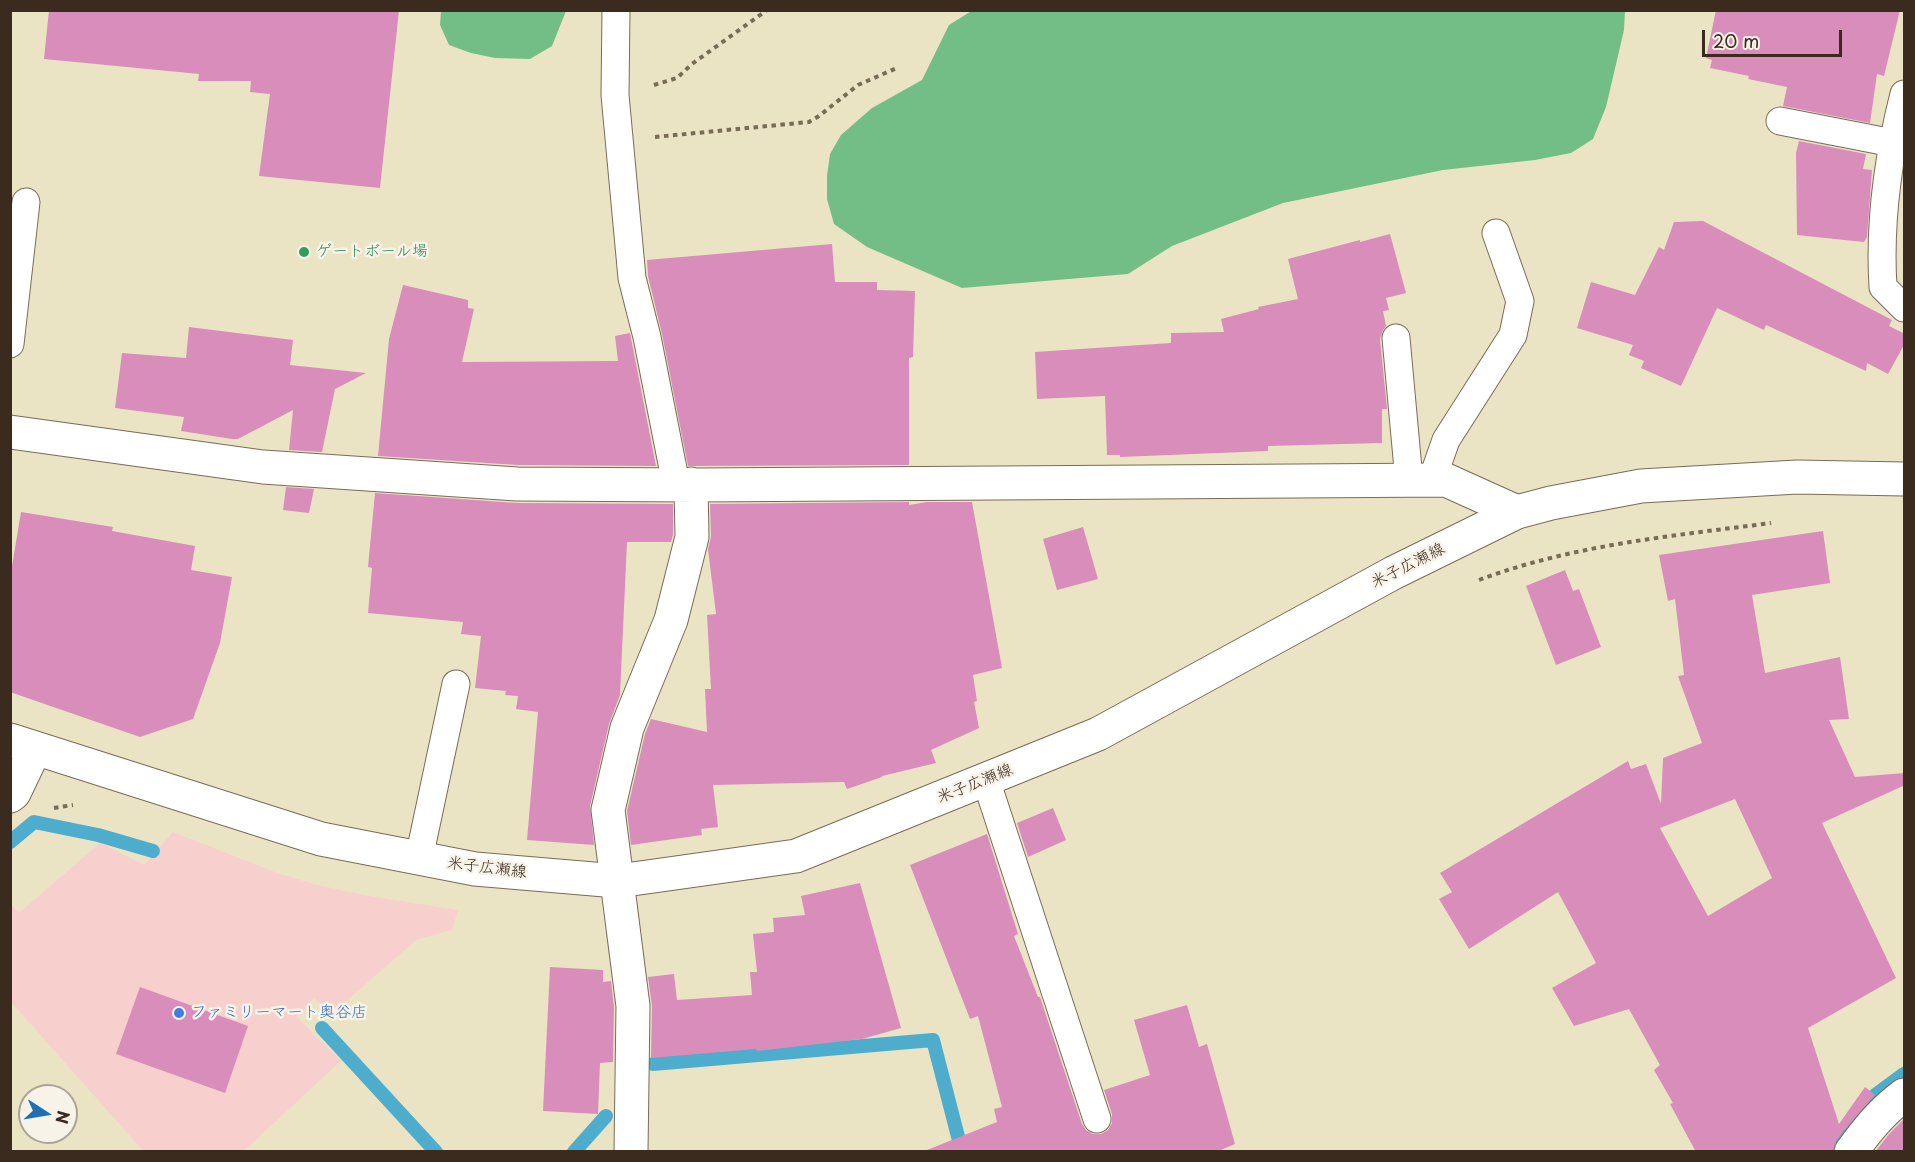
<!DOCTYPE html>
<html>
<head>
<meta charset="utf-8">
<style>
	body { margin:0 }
	#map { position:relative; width:1915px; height:1162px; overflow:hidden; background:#ebe4c4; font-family:"Playpen Sans",sans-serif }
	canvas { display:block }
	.frame { position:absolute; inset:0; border:12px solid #3b2a1e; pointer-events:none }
	.north { position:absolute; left:18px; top:1084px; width:60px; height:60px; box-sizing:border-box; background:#f7f3e8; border:2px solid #aca397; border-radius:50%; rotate:102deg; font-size:16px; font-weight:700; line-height:24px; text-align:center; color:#3b2a1e }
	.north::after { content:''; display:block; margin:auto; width:21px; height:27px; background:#1f6fb2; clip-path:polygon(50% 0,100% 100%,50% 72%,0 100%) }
	.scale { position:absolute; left:1702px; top:30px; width:140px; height:27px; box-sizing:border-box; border:3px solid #3b2a1e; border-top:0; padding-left:8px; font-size:18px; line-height:21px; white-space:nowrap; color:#3b2a1e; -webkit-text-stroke:4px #f7f3e8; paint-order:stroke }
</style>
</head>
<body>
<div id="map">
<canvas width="1915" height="1162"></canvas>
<div class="frame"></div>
<div class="north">N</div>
<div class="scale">20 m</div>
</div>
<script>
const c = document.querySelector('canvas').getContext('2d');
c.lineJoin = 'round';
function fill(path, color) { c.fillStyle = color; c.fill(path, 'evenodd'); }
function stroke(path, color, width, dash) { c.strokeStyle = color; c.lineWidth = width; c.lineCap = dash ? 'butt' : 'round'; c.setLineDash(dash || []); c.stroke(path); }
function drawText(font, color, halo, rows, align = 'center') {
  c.font = font + ' "Playpen Sans","Klee One",sans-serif'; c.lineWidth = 5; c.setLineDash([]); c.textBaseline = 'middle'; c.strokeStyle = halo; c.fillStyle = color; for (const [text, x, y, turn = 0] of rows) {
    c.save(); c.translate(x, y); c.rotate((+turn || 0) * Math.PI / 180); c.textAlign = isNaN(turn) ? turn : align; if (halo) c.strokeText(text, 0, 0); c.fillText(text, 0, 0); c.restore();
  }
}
const built = new Path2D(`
	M173,832L280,874L318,885L363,895L458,910L452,930L416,940L332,1014L314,998L297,1017L341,1061L244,1151L144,1152L11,1002L10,903L19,913L100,843L144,865Z`);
const forest = new Path2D(`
	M973,10H1625V11L1624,30L1606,107L1593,139L1571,153L1535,160L1443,170L1283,203L1172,246L1128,274L962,288L867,247L834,224L827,199V176L830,154L841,135L872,108L922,80L949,25Z
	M441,11V10L566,11L552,46L530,59L495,58L471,53L449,45L440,25Z`);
const stream = new Path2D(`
	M10,842L34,822L98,835L153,851
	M322,1028L436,1152
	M653,1064L933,1040L962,1152
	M574,1152L606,1116
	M1831,1152L1866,1102L1904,1074`);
const building = new Path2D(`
	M49,10H399L380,188L259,176L270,94L250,92L251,81H198L199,74L44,59Z
	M1716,10H1900L1884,76L1877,74L1870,123L1783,106L1787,87L1748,79L1749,76L1710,68L1712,60L1706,58Z
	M1799,141L1866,154L1863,169L1872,170L1867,237L1864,242L1797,235L1796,153Z
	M1703,221L1892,320L1889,326L1905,334V343L1888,374L1867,363L1866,371L1766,325L1764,330L1717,308L1681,386L1641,368L1644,361L1629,355L1633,345L1577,328L1591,282L1635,295L1659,247L1664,250L1674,222Z
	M1390,234L1406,293L1386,298L1389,310L1383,311L1386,326L1382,332L1380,339L1387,409H1382V443L1268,446V451L1120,457V455H1107L1105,396L1037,399L1035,352L1171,343V333L1224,332L1221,319L1259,309L1258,307L1298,299L1288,259L1360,240V242Z
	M832,244L835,282H877V290L915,291L913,357L909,358V465L688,466L662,334L648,276L647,260Z
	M403,285L468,300V308L474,309L462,362L618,361L615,336L630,333L656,466L518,465L378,456L389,339Z
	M189,327L293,340L290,365L366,373L335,389L322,452L289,450L293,410L238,439H232L181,431L184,417L115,408L122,353L186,358Z
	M286,487L314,489L309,513L283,510Z
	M375,493L517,503L673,504V535L671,542H627L620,695L609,724L590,806L594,845L527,840L538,712L516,709L518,696L505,695L506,691L475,688L481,636L461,634L463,622L368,613L372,568L368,567Z
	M909,502V505L927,502H972L1002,668L973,675L977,701L974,702L979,728L931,750L936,763L882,776V777L847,789L844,782L713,785L718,827L701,829L702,835L631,845L627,811L645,734L651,719L707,732L705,689H711L707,615L716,614L708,549L711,537L710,504Z
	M21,512L113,527L112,531L195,546L191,570L232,577L220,643L193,719L140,737L10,692V578Z
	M1083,527L1098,579L1057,590L1043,539Z
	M1823,531L1830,583L1752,595L1765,673L1840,657L1849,719L1829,720L1855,777L1905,773V785L1822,823L1896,978L1808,1028L1839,1124L1865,1087L1875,1095L1842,1133L1836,1141L1833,1152H1696L1670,1104L1673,1103L1654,1070L1660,1065L1629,1009L1574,1026L1552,988L1596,963L1558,892L1469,949L1439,899L1452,892L1440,873L1628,761L1631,769L1646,764L1661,804L1663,758L1702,743L1678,676L1684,675L1675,599L1668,601L1659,555ZM1735,799L1772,878L1708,916L1660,828Z
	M1565,570L1573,591L1579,589L1601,647L1556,665L1526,586Z
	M1053,808L1066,840L1028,857L1017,823Z
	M987,834L1018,934L1014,936L1038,997H1040L1082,1124L1086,1130L1093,1134H1101L1108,1130L1112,1123V1114L1104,1090L1150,1075L1134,1020L1187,1005L1199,1047L1207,1044L1235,1144L1216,1152H927V1150L997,1122L994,1109L1002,1107L978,1016L970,1019L910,865Z
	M860,883L901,1028L862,1039L757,1051L756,1049L651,1058L652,1006L648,977L674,974L677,1000L752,995L750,972H757L753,934L774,932L773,918L805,915L801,896Z
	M550,967L603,970V982L611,981L614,1007L613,1062L600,1063L598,1114L543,1111Z
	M140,987L248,1026L225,1093L116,1054Z
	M1904,1119L1905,1152H1875L1889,1134Z`);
const path = new Path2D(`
	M654,85L677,78L692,64L767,10
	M655,137L809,122L819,116L858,85L899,67
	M1479,580C1572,545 1672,536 1771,523
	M54,808L73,805`);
const lane = new Path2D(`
	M616,10L615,95L632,278L647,337L676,484
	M1904,94C1888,157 1879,222 1883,287L1904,308
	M1780,121L1893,143
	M1396,338L1409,480
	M10,344L26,202
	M1432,480L1446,440L1513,335L1520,301L1496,233
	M986,780L1097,1119
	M419,858L456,684`);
const street = new Path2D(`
	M10,432L263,467L517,484L697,485L1446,480L1517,512
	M631,1152L633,1006L608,810L627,728L671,620L692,537L691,484
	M1851,1152C1867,1130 1882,1111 1904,1095`);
const secondary = new Path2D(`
	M10,740L321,839L475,869L617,881L647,877L796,856L1098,734L1393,573L1517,512L1551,503L1641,486L1797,477L1904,479
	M10,796L14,793L35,749`);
const markers = [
	[304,252,6,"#2e9e5b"],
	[179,1013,6,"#3f7fe0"]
];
const leisureNames = [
	["ゲートボール場",316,252]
];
const streetNames = [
	["米子広瀬線",1408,566,-27],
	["米子広瀬線",975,784,-22],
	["米子広瀬線",487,868,7]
];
const shopNames = [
	["ファミリーマート奥谷店",191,1013]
];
fill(built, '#f7d0cd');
fill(forest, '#72be86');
stroke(stream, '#4eadcd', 14);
fill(building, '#d88dbb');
stroke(lane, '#796b58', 29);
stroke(street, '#796b58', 35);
stroke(secondary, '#796b58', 35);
stroke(path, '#796b58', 4, [4.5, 4.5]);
stroke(lane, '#fff', 27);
stroke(street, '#fff', 33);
stroke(secondary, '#fff', 33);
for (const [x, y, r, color] of markers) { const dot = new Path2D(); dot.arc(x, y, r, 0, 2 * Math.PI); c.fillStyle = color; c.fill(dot); stroke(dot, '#f7f3e8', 2); }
drawText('16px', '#27864d', '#f7f3e8', leisureNames, 'left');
drawText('16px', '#3b2a1e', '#f7f3e8', streetNames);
drawText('16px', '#366cbe', '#f7f3e8', shopNames, 'left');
</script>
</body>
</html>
